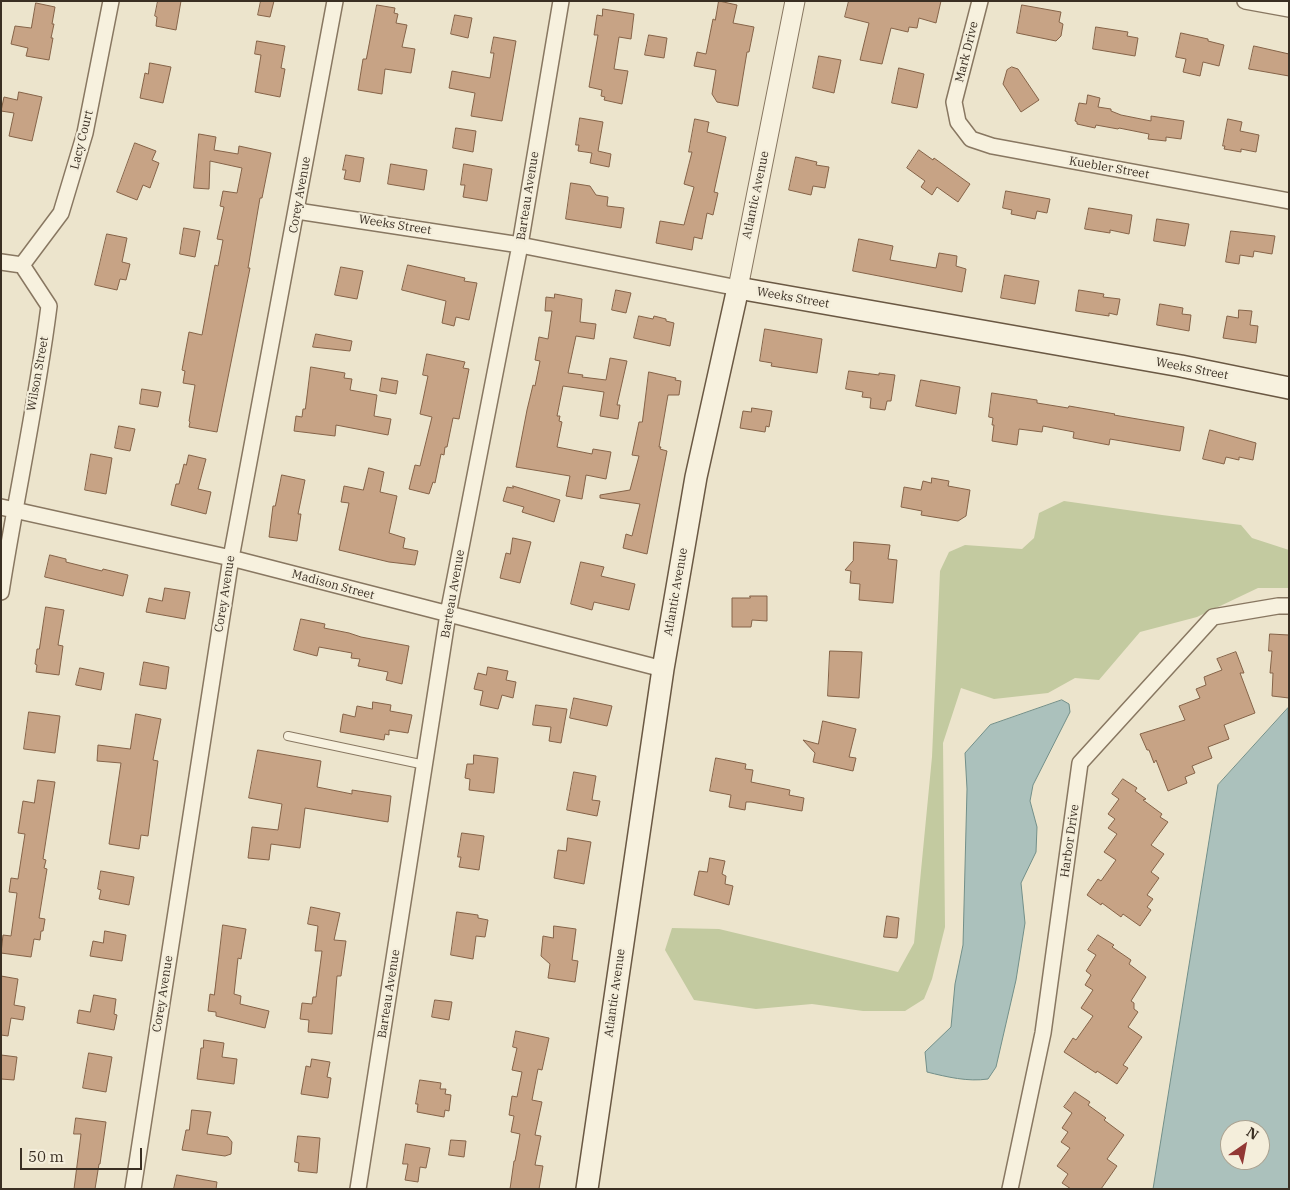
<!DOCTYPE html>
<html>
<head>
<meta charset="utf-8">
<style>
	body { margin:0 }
	#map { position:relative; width:1290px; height:1190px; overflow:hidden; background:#ece4cc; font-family:"IBM Plex Serif",serif }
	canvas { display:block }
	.frame { position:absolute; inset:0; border:2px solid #3a2f23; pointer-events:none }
	.north { position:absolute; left:1220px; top:1120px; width:50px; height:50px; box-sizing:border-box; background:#f4eedb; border:1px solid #aaa291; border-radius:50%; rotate:33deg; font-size:14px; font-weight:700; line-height:20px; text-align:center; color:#3a2f23 }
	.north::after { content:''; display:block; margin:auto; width:18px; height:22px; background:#923835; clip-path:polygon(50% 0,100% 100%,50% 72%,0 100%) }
	.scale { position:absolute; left:20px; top:1148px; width:122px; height:22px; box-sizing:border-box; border:2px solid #3a2f23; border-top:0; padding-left:6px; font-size:15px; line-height:18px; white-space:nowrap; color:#3a2f23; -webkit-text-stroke:4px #f4eedb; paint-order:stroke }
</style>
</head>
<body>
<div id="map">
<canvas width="1290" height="1190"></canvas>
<div class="frame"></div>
<div class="north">N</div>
<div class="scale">50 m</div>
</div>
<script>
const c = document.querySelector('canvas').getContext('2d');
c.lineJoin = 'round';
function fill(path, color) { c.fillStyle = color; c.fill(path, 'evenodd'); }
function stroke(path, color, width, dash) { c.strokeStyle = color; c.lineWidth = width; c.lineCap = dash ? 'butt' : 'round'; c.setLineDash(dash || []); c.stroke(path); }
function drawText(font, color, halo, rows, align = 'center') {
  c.font = font + ' "IBM Plex Serif",serif'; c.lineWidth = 4.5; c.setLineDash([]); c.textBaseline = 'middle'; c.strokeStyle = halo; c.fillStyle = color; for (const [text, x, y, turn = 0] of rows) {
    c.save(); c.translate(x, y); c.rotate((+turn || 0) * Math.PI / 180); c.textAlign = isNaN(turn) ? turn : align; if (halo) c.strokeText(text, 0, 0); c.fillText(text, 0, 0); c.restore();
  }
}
const green = new Path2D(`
	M1064,501L1162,515L1241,525L1252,538L1289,550V588H1258L1197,617L1140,632L1099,680L1075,678L1048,693L994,699L961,688L943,743L945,927L932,979L924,999L905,1011H863L812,1004L756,1009L694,1000L665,950L672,928L719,929L898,972L914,943L932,757L940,571L949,552L965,545L1022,549L1034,538L1039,513Z`);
const water = new Path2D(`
	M1062,700L1069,704L1070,712L1033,785L1030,801L1037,827L1036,852L1021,883L1025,923L1016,980L996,1067L988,1079C968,1082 947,1077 927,1072L925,1052L951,1027L955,984L963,945L967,789L965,753L990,725Z
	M1288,708L1289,1189H1153L1218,785ZM1230,1130H1260V1160H1230Z`);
const building = new Path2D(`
	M158,1H181L176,30L156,26L157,17L155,16Z
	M261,1H274L270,17L258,15Z
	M719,1L737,5L733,23L754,27L749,52H747L738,106L717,102L712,94L716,70L694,66L697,52L706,54L713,19L715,20Z
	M849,1H941L936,23L919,18L917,28L909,27L908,32L891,28L882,64L860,60L869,23L845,17Z
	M36,3L55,7L52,24H54L51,38H53L49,60L26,56L28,48L11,44L15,26L31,28Z
	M377,5L395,8L394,13L398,14L396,23L407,25L402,47L415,49L411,73L385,69L382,94L358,90L363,59H366Z
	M1022,5L1061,12L1059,22L1063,24L1061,36L1056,41L1017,33Z
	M603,9L634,14L631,39L619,37L614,69L628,71L622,104L604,100L605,97L601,96L602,90L589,87L598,35H594L597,15L602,16Z
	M455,15L472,18L468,38L451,34Z
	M1096,27L1128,32L1127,36L1138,38L1135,56L1093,49Z
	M1181,33L1208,39V41L1224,45L1219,66L1203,62L1200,76L1183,72L1186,59L1176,57Z
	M649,35L667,38L664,58L645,55Z
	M494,37L516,41L502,121L471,116L475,93L449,88L452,71L490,78L494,53H491Z
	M257,41L285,46L281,68L285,69L280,97L255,92L261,55L255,54Z
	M1254,46L1289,54V76L1249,69Z
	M819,56L841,60L834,93L813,88Z
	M150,63L171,67L163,103L140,98L145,73L148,74Z
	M1012,67L1018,69L1039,100L1021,112L1003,84L1007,70Z
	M899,68L924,74L917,108L892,103Z
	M19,92L42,97L32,141L9,136L14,113L1,111L4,97L17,100Z
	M1088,95L1100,98L1098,107L1111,109V111L1121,115L1151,121V116L1184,121L1181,139L1166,137V141L1148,139L1149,134L1119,128L1118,129L1096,125L1095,128L1077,124V122L1075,121L1079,103L1086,104Z
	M580,118L603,122L598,151L611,154L609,167L590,163L592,153L578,151L579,145H576Z
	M695,119L709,122L707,132L726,137L714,192L718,193L713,215L707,213L702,239L694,237L692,250L656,243L660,221L684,225L694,187L684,184L692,152H689Z
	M1228,119L1242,122L1240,131L1259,135L1256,152L1241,149V152L1224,149L1225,146H1223Z
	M456,128L476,131L473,152L453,148Z
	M199,134L216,137L214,150L238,154L239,146L271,153L262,198H260L248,268H250L217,432L189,427L190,422L189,421L195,385L183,383L185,371L182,370L189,332L202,335L215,265L218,266L223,240L217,239L224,207L220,206L223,191L237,193L242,168L210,161L209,189L194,188Z
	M135,143L156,151L152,160L159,163L150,188L143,185L137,200L117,192Z
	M919,150L933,160L934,158L970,184L958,202L937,187L932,195L921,187L925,181L907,168Z
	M346,155L364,158L360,182L344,179L346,170H343Z
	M796,157L817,162L816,165L829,167L825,188L813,186L811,195L789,190Z
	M391,164L427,170L424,190L388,184Z
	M464,164L492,169L487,201L463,197L465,185H461Z
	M571,183L590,186L596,195L608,197L607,206L624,208L621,228L566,219Z
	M1006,191L1050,199L1047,213L1037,211L1035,219L1011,214L1012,210L1003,208Z
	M1089,208L1132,215L1129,234L1110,230V233L1085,229Z
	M1157,219L1189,224L1185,246L1154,241Z
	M184,228L200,231L195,257L180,254Z
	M1231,231L1275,236L1272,254L1254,251L1253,257L1240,255L1239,264L1226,262Z
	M107,234L127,238L122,262L130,264L126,280L120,279L117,290L95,285Z
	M859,239L893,246L890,260L936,268L939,253L957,256L956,266L966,269L962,292L853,271Z
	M408,265L465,278L464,281L477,283L469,320L456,317L454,326L442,323L446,301L402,290Z
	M341,267L363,271L357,299L335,295Z
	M1005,275L1039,281L1035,304L1001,298Z
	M616,290L631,293L626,313L612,310Z
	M1079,290L1104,294L1103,297L1120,299L1117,315L1109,313V316L1076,311Z
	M555,294L582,299L580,322L596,324L594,339L576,336L568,373L583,375L582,377L606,380L610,358L627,361L617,405H620L618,419L600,416L604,392L563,386L557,416H560L559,421L562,422L557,447L592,454L593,449L611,452L606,479L586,475L582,499L566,496L570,476L516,467L527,410L533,385L535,386L540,361L535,360L539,337L548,339L552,311H545L546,297L554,298Z
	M1160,304L1183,308L1182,314L1191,315L1189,331L1157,325Z
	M1239,310L1252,311L1250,325L1258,326L1256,343L1223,338L1227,316L1238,318Z
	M639,316L653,319L654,316L666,319V321L674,323L670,346L634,338Z
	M765,329L822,339L817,373L771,366L772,363L760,361Z
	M316,334L352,341L350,351L313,347Z
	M427,354L465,362L463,368L469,369L459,419L453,418L447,447H445L444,455L441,454L435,483L433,482L429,494L409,489L415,465L420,466L432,417L420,414L428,376L423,375Z
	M311,367L345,373L344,378L352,379L350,390L377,395L374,416L391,419L388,435L336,425L335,436L294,431L296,416L302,417L303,409H305Z
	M849,371L879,375V373L895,375L891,401H887L885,410L870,408L871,398L862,397L863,392L846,389Z
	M649,372L676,378L675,380L681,381L679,395H668L659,447H661L660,449L667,451L647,554L623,548L626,534L632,536L640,504L600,498V495L630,490L639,456L632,455L639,422H642Z
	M382,378L398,381L396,394L380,391Z
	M921,380L960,387L956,414L916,406Z
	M142,389L161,392L158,407L140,404Z
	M992,393L1037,400V403L1068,408L1069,406L1115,414L1114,415L1184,427L1180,451L1110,439L1109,445L1073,438L1074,432L1043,426L1042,432L1019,429L1017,445L992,441L994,425H992L993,418L989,417Z
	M752,408L772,411L769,427L766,426L765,432L740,428L743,411L751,412Z
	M119,426L135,429L130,451L115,448Z
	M1210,430L1256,443L1253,460L1239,457V460L1226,457L1224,464L1203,459Z
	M91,454L112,458L106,494L85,490Z
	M189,455L206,459L198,489L211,492L206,514L171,505L176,484H179L184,464L186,465Z
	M369,468L384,472L380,492L397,496L389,533L405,538L403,548L418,551L415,565L389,562L339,550L349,503L341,502L344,486L363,490Z
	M282,475L305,480L298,514H301L297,541L269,537L273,506H275Z
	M932,478L949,481L948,486L970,490L966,516L958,521L921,515L922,511L901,507L904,487L921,490L923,481L931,483Z
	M513,486L560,500L554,522L522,512L524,507L503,501L507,487L513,488Z
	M513,538L531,542L520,583L500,578L506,553L510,554Z
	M854,542L890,545L888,559L897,560L893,603L859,600L860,584L850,583L851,571L845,570L853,561Z
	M50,555L66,559V562L102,571L103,569L128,575L123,596L45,577Z
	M581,562L604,567L601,576L635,584L629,610L594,602L592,610L571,604Z
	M165,588L190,592L185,619L146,612L149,598L162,601Z
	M750,596H767V621L752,620L751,627H732V598H750Z
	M46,607L64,610L58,645L63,646L59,675L36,672L37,665L35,664L37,649H39Z
	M301,619L325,624L324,628L349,633L361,637L409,646L402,684L386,680L388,672L358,666L360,659L351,658L352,653L319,647L317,656L294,650Z
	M1270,634L1289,635V698L1272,696L1273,673H1270L1272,651H1269Z
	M830,651L862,652L859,698L828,696Z
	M1236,652L1244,673H1240L1255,713L1224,725L1229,739L1208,747L1212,758L1192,766L1195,773L1185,777L1187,783L1168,791L1156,760L1154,763L1149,750H1147L1140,734L1185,720L1179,706L1200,698L1196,689L1206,685L1204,677L1222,670L1217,659Z
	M144,662L169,667L166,689L140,685Z
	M488,667L508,671L506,680L516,682L513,698L502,695L498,709L480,705L483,691L474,689L478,673L486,675Z
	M80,668L104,673L101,690L76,685Z
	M574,698L612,706L607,726L570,718Z
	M373,702L391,705L390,711L412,715L408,733L389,730V735L385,734L384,740L340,732L343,714L355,717L357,706L372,709Z
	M536,705L567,709L561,743L549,741L551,727L533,725Z
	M29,712L60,716L55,753L24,749Z
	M136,714L161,719L153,760L158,761L148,836L141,835L139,849L109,844L121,763L97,761L98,745L130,749Z
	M823,721L856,729L849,757L856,758L853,771L813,762L815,753L803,740L818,744Z
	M258,750L321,761L317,787L352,794V790L391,796L388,822L305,808L300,848L271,844L269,860L248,858L252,827L278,830L282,804L249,798Z
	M474,755L498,758L494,793L469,790L470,779L465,778L467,764H473Z
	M716,758L746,764L745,769L753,770L751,782L790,790L789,795L804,798L802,811L751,802H746L745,810L729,807L731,795L710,791Z
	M574,772L596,776L592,800L600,801L597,816L567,810Z
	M1123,779L1137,788L1135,791L1146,799L1143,800L1162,814L1160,817L1168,822L1151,845L1164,854L1151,872L1159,878L1147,895L1153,899L1147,907L1151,910L1140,926L1123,914L1121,917L1102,903L1101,905L1087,895L1098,879L1101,881L1116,860L1104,852L1117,834L1108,828L1115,819L1108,814L1119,799L1112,794Z
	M38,780L55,782L43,859L46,860L44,868L47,869L39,918L45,919L43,931H41L40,940L34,939L31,957L1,953L3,935L11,936L17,893L9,892L11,878L18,879L25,834L18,833L23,801L34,803Z
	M462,833L484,836L479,870L459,867L461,857H458Z
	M568,838L591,842L584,884L554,878L558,850L566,851Z
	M710,858L725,861L722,874L726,876L725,884L733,886L729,905L694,895L699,871L707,872Z
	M101,871L134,877L129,905L99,899L101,890L98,889Z
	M311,907L340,913L334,940L346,941L341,976H337L332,1034L308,1032L309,1020L300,1019L302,1003L312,1004L313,997H316L322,951H315L318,926L308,924Z
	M457,912L478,915V918L488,920L485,937L476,936L473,959L451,955Z
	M887,916L899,918L897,938L884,937Z
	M223,925L246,929L241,959L238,958L234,994L241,996L240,1004L269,1011L265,1028L216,1016V1012L208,1011L210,994L214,995Z
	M554,926L576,929L572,960L578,961L575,982L548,978L550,964L541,956L543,936L553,938Z
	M105,931L126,935L122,961L90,956L93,941L103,943Z
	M1098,935L1114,945L1112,947L1131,960L1129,964L1146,977L1131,1001L1134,1003V1009L1138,1012L1128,1027L1142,1037L1123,1065L1128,1068L1117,1084L1097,1071L1096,1073L1064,1052L1073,1038L1076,1040L1093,1016L1081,1008L1093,990L1085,985L1091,975L1086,971L1096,955L1088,950Z
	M1,976L18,979L14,1005L25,1007L23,1020L11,1018L8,1036L1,1035Z
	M94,995L116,999L114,1014L117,1015L114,1030L77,1023L79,1010L90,1012Z
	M435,1000L452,1002L449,1020L432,1017Z
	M516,1031L549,1038L542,1070L538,1069L532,1100L542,1102L535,1135L541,1136L535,1165L543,1166L539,1189H510L514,1161H515L520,1134L511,1132L514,1116L509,1115L512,1096L517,1097L522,1072L512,1070L517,1048L513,1047Z
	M204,1040L224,1043L222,1057L237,1059L234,1084L197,1079L201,1048H203Z
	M89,1053L112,1057L106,1092L83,1088Z
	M1,1055L17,1057L14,1080L1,1079Z
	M312,1059L330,1062L327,1077L331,1078L328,1098L301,1094L306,1066L310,1067Z
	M420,1080L441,1083L440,1089H446L445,1094L451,1095L449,1111L445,1110L444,1117L417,1112L418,1104H416Z
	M1075,1092L1090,1102L1088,1105L1106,1118L1104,1120L1124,1135L1107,1159L1117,1166L1101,1189H1071L1062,1183L1068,1174L1057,1166L1070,1148L1061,1142L1068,1132L1062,1128L1072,1113L1064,1107Z
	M192,1110L211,1112L207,1134L228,1137L232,1142L231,1154L225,1156L182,1150L186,1130H189Z
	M76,1118L106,1122L100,1164H99L95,1189H74L81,1134H74Z
	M298,1136L320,1138L317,1173L298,1171L299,1163L295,1162Z
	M451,1140L466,1141L464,1157L449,1155Z
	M406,1144L430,1148L426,1168L420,1167L418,1182L405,1180L408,1164H403Z
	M177,1175L217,1182L216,1189H174Z`);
const service = new Path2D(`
	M288,736L425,765`);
const minor = new Path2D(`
	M980,1L954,102L958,122L971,139L992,146L1289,201
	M1245,1L1289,9
	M297,211L520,245L738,288
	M1,262L22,265L49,306C37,402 16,496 1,592
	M22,265L61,213L85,133L111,1
	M1,507L231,558L663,669
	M133,1189L231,558L335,1
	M358,1189L448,614L520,245L561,1
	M1010,1189L1043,1033L1080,763L1213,617L1278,606H1289`);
const tertiary = new Path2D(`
	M738,288L795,1`);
const secondary = new Path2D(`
	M587,1189L663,669L696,477L738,288L1181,366L1289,388`);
const streetNames = [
	["Mark Drive",967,52,-76],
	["Lacy Court",82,140,-76],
	["Kuebler Street",1109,168,10],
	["Corey Avenue",300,195,-80],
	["Atlantic Avenue",756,195,-78],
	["Barteau Avenue",528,196,-81],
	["Weeks Street",395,225,9],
	["Weeks Street",793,298,10],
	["Weeks Street",1192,369,11],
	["Wilson Street",38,374,-80],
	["Madison Street",333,585,15],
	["Atlantic Avenue",676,592,-80],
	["Corey Avenue",225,594,-81],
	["Barteau Avenue",453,594,-80],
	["Harbor Drive",1070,841,-82],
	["Atlantic Avenue",615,993,-82],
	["Corey Avenue",163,994,-81],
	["Barteau Avenue",389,994,-81]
];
fill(green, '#c3caa0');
fill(water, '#abc1bc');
stroke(water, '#728f89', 1);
fill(building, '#c7a385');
stroke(building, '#856348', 1);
stroke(service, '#887761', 10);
stroke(minor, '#887761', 18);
stroke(tertiary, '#887761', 21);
stroke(secondary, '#6a5843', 24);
stroke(service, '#f7f1de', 8);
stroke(minor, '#f7f1de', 15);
stroke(tertiary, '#f7f1de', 19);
stroke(secondary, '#f7f1de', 21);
drawText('12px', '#3a2f23', '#f4eedb', streetNames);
</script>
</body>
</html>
